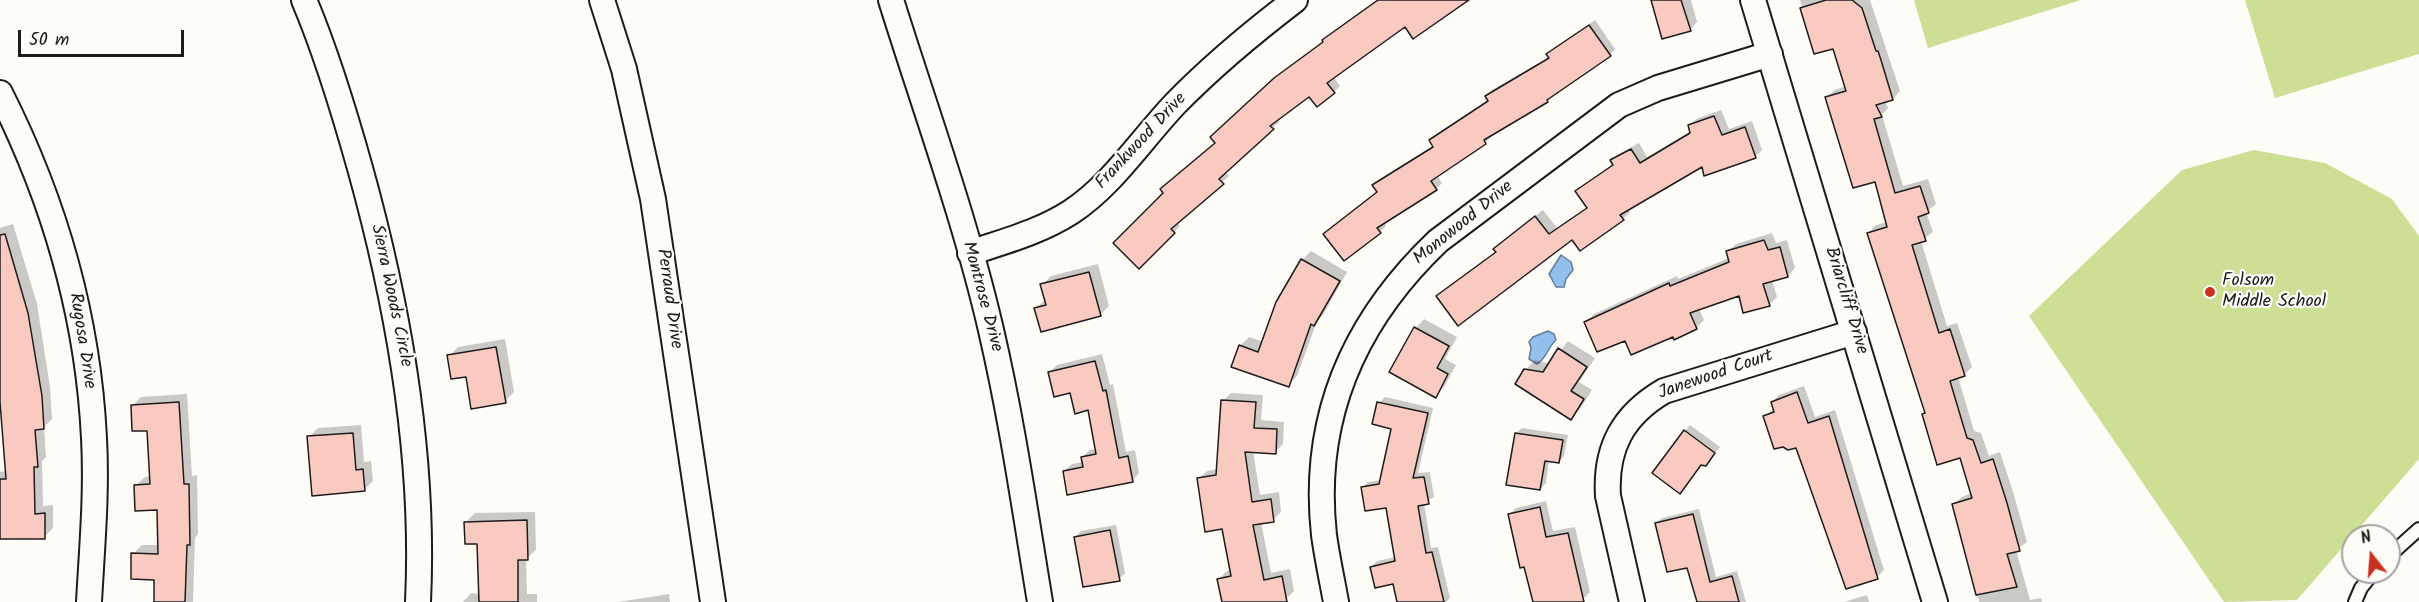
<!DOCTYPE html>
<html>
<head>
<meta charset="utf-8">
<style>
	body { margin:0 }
	#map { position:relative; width:2419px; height:602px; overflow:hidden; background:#fdfcf7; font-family:Kalam,sans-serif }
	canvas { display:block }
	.north { position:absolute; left:2341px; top:524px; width:60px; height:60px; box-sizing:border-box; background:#fdfcf7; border:2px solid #a3a29f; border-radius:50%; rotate:343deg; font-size:16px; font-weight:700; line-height:24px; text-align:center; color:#1c1c1c }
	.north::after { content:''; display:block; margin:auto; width:21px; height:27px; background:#c8321e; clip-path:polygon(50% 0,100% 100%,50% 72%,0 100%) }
	.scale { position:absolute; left:18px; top:30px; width:166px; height:27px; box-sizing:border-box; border:3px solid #1c1c1c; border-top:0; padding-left:8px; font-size:18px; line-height:21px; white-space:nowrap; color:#1c1c1c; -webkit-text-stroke:4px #fdfcf7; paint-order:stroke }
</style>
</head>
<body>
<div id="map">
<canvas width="2419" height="602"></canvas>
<div class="north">N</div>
<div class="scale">50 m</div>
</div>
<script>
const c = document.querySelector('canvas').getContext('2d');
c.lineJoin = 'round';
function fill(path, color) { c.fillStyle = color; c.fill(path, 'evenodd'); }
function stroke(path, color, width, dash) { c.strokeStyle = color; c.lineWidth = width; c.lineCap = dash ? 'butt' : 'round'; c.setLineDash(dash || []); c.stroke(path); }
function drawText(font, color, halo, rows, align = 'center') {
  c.font = font + ' Kalam,sans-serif'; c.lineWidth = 4.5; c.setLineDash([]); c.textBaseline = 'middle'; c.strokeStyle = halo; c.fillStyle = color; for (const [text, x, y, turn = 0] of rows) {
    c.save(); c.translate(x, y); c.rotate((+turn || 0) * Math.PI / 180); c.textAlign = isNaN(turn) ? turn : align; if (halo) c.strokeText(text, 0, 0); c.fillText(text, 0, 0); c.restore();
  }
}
const green = new Path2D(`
	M1914,0H2081L1928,48Z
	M2245,0H2419V54L2275,98Z
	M2254,150L2325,163L2392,199L2419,236V459L2297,600L2224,602L2029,316L2182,170Z`);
const water = new Path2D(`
	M1561,255L1571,262L1573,270L1566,279L1564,287H1556L1549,274Z
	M1548,331L1554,334L1556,340C1548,347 1546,359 1537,364L1529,359L1531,348L1529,342L1533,337Z`);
const shadow = new Path2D(`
	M1377,0H1463L1405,25L1333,76L1340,86L1334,92L1309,95L1277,119L1279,122L1225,171L1229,176L1176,222L1180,226L1139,267L1216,142L1282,72Z
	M1652,0H1691L1697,22L1690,30Z
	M1800,0H1870L1900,91L1893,99L1885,101L1888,108L1882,115L1903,186L1928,179L1936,204L1926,212L1933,232L1921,241L1947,326L1957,323L1972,367L1964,375L1958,377L1974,431L1981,433L1989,456L2000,452L2014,495L2027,542L2016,550L2030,600L2041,598L2042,602H1979L1954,504L1962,497L1972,493L1961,456L1926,412L1869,233L1876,225L1888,222L1876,180L1827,97L1835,90L1846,86L1834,47L1815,53Z
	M1595,20L1615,49L1610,55L1547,101L1490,135L1491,137L1485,143L1437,175L1442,183L1436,189L1383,222L1386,226L1380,232L1345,259L1378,192L1374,185L1380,179L1434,145L1431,140L1436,135L1489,100L1487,96L1492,90L1550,57L1548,54L1554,48Z
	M1721,110L1729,129L1752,121L1762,150L1755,157L1702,165L1628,209L1630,212L1623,219L1572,238L1438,296L1497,251L1495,249L1502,242L1543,210L1557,228L1588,207L1577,191L1614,163L1612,161L1619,154L1639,143L1647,157L1691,131L1689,126L1696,119Z
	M13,224L37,304L50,387L52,419L44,427L46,457L42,461L43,506L53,505V528L44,537L0,538V472L7,471L0,396V228Z
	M1772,233L1776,243L1787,240L1795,268L1788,276L1772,280L1777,297L1769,305L1740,294L1699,309L1704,320L1696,328L1626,339L1586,322L1594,314L1677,276L1678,279L1729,258L1728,252L1736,244Z
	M1311,251L1347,272L1323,315L1317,321L1297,376L1288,385L1240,346L1249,337L1264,342L1302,260Z
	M1098,264L1109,306L1100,315L1036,308L1046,299L1042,285L1051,276Z
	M1424,319L1457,337L1445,359L1456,365L1444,387L1435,396L1391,372L1416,328Z
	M505,339L514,392L505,401L467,375L449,356L458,347Z
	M1568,341L1595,358L1579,382L1592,390L1580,409L1571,418L1526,369L1535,360L1550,364Z
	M1102,354L1110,385L1113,384L1126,452L1135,450L1139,473L1132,481L1064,471L1072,464L1083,462L1082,457L1090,450L1097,449L1089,408L1049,373L1057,365Z
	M1804,386L1815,417L1835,410L1884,570L1877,577L1797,446L1765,416L1774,408L1772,402L1779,395Z
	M1231,393L1263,395L1261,420L1284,422L1283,444L1275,452L1253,451L1260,495L1279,492L1281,512L1273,520L1261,522L1271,573L1290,569L1294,591L1286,599L1275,602H1223L1219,579L1227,571L1232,570L1223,528L1199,479L1207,471L1218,469L1223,401Z
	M187,394L192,476L197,475L198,534L195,538L193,602H155L156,578L133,554L142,545H159V509L136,485L145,477L151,476L149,429L132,406L141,397Z
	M1385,397L1433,408L1418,473L1430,472L1434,497L1424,503L1431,548L1438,547L1450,598L1446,602H1398L1394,582L1371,567L1377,561L1396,557L1387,506L1362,488L1368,482L1381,480L1393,427L1379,403Z
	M361,425L364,462L371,461L373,481L364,490L309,437L318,428Z
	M1690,425L1720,447L1706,464H1702L1685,431Z
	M1522,428L1568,435L1564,456L1559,462L1549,460L1546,483L1540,489L1516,433Z
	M1546,501L1553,531L1575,527L1590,592L1583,599L1575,602H1535L1509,515L1516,508Z
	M1699,509L1716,577L1737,571L1746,602H1699L1688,566L1656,523L1662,518Z
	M535,512L536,550L526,559L527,594H537V602H463L471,593L480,594L479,542L466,522L475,513Z
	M1116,525L1125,573L1119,579L1075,537L1081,531Z
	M669,594L670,602H618Z
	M1867,595L1869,602H1844Z`);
const building = new Path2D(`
	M1378,0H1469L1413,39L1405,27L1327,83L1335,93L1317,107L1309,97L1270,126L1274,129L1219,179L1224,184L1171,229L1175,233L1139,269L1113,243L1163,193L1160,189L1215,143L1210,137L1274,78L1323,42L1322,40Z
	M1651,0H1681L1691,31L1662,39Z
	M1826,0H1852L1862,8L1876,51H1878L1881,60L1893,100L1876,105L1882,117L1874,119L1895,193L1920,186L1929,213L1918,217L1926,241L1912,245L1939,333L1950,329L1965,376L1950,381L1967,438L1973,440L1981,463L1993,459L2007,503L2020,551L2007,554L2017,587L1976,595L1952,504L1972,498L1960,458L1937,465L1922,414L1925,413L1867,233L1887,227L1875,182L1853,188L1825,97L1846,91L1833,49L1814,54L1800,8Z
	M1589,25L1611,56L1547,100L1548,102L1484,140L1486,144L1431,181L1437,190L1377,228L1381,233L1344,261L1323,234L1377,192L1372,185L1433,147L1429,140L1488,101L1485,96L1549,58L1546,54Z
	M1714,116L1722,135L1745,127L1756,158L1704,176L1702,167L1620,215L1624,220L1580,251L1572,240L1458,326L1436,296L1496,252L1493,249L1535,216L1549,234L1587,208L1575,191L1613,165L1610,160L1631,149L1640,163L1690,133L1688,125Z
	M5,234L28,313L42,396L44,429L35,430L38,467H34L35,514L45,513V539H0V479H6L0,402V235Z
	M1764,240L1768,250L1780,247L1788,277L1763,284L1770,306L1743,313L1739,296L1690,313L1697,329L1674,340L1673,337L1631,355L1625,341L1597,352L1584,322L1669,283L1670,286L1729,262L1726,251Z
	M1301,259L1340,281L1314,326L1311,324L1289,387L1231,367L1239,345L1258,352L1276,302Z
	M1089,272L1101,316L1041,332L1034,308L1046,305L1040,284Z
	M1414,327L1449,346L1437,368L1448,374L1436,398L1389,372Z
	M496,347L506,403L471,409L466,377L451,379L447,355Z
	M1558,348L1587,367L1571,391L1584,399L1571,420L1515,384L1524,369L1543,372Z
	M1095,361L1103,391L1106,390L1119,458L1128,456L1133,482L1067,495L1063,471L1083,467L1081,457L1096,454L1088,410L1075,414L1070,393L1054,397L1048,372Z
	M1797,392L1808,423L1829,416L1878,579L1846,589L1796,448L1788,450L1783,447L1774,449L1763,416L1774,412L1771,402Z
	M1221,400L1256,402L1254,428L1277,429L1276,454L1245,452L1252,502L1271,499L1274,522L1253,525L1264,580L1282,576L1287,602H1222L1217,579L1231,576L1222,529L1205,532L1197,478L1216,475Z
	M179,402L184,484H189L190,545H187L185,602H154V580L131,579V553L158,554L157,510L135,511L134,485L150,484L147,431H132L131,405Z
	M1377,402L1428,413L1413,478L1424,477L1429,504L1418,506L1426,553L1432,552L1444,602H1397L1393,584L1375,588L1370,567L1395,561L1386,508L1365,511L1361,487L1379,484L1391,429L1372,424Z
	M1684,430L1715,453L1706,466L1701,465L1680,494L1652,473Z
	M353,433L356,470L363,469L365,491L312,496L307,436Z
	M1515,433L1563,440L1559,463L1545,461L1540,490L1506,485Z
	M1540,507L1546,537L1568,533L1584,602H1533L1524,567L1520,568L1508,514Z
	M1693,514L1710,582L1732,576L1739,602H1697L1687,568L1667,572L1655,523Z
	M527,520L528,560H518V602H479L477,544H465L464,522Z
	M1110,530L1120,581L1083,587L1074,537Z`);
const lane = new Path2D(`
	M2389,556L2419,529
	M2355,602L2361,588L2374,572`);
const street = new Path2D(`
	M304,0C327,54 344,111 360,168C399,308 425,455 418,602
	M602,0L624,69L653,199L713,602
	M891,0C925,109 965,218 991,330C1012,420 1025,511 1040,602
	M1753,0L1935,602
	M0,93C54,200 88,317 94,438C97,493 92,547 89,602
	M970,253C1005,241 1040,232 1071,212C1112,185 1141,140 1175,104C1212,66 1253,32 1295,0
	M1336,602C1332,580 1327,557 1324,535C1311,417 1354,321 1438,241L1619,105L1658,88L1770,54
	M1632,602L1608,496C1605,448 1623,415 1664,391L1854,332`);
const markers = [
	[2210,292,6,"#c8321e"]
];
const streetNames = [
	["Frankwood Drive",1142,142,-47],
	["Monowood Drive",1464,224,-39],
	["Sierra Woods Circle",390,296,78],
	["Montrose Drive",981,297,75],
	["Perraud Drive",668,299,82],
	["Briarcliff Drive",1845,301,73],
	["Rugosa Drive",81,341,81],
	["Janewood Court",1716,376,-19]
];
const poiNames = [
	["Folsom",2222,282],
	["Middle School",2222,303]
];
fill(green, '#cddf94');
fill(water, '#93bfec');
stroke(water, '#637e99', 1.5);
fill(shadow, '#0003');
fill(building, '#facac1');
stroke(building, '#1c1c1c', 1.5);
stroke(lane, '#1c1c1c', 16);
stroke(street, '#1c1c1c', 28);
stroke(lane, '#fdfcf7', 12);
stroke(street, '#fdfcf7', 24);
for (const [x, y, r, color] of markers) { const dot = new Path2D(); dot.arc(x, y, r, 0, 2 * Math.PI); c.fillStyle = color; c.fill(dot); stroke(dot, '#fdfcf7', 2); }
drawText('18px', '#1c1c1c', '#fdfcf7', streetNames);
drawText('18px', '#1c1c1c', '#fdfcf7', poiNames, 'left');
</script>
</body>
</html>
